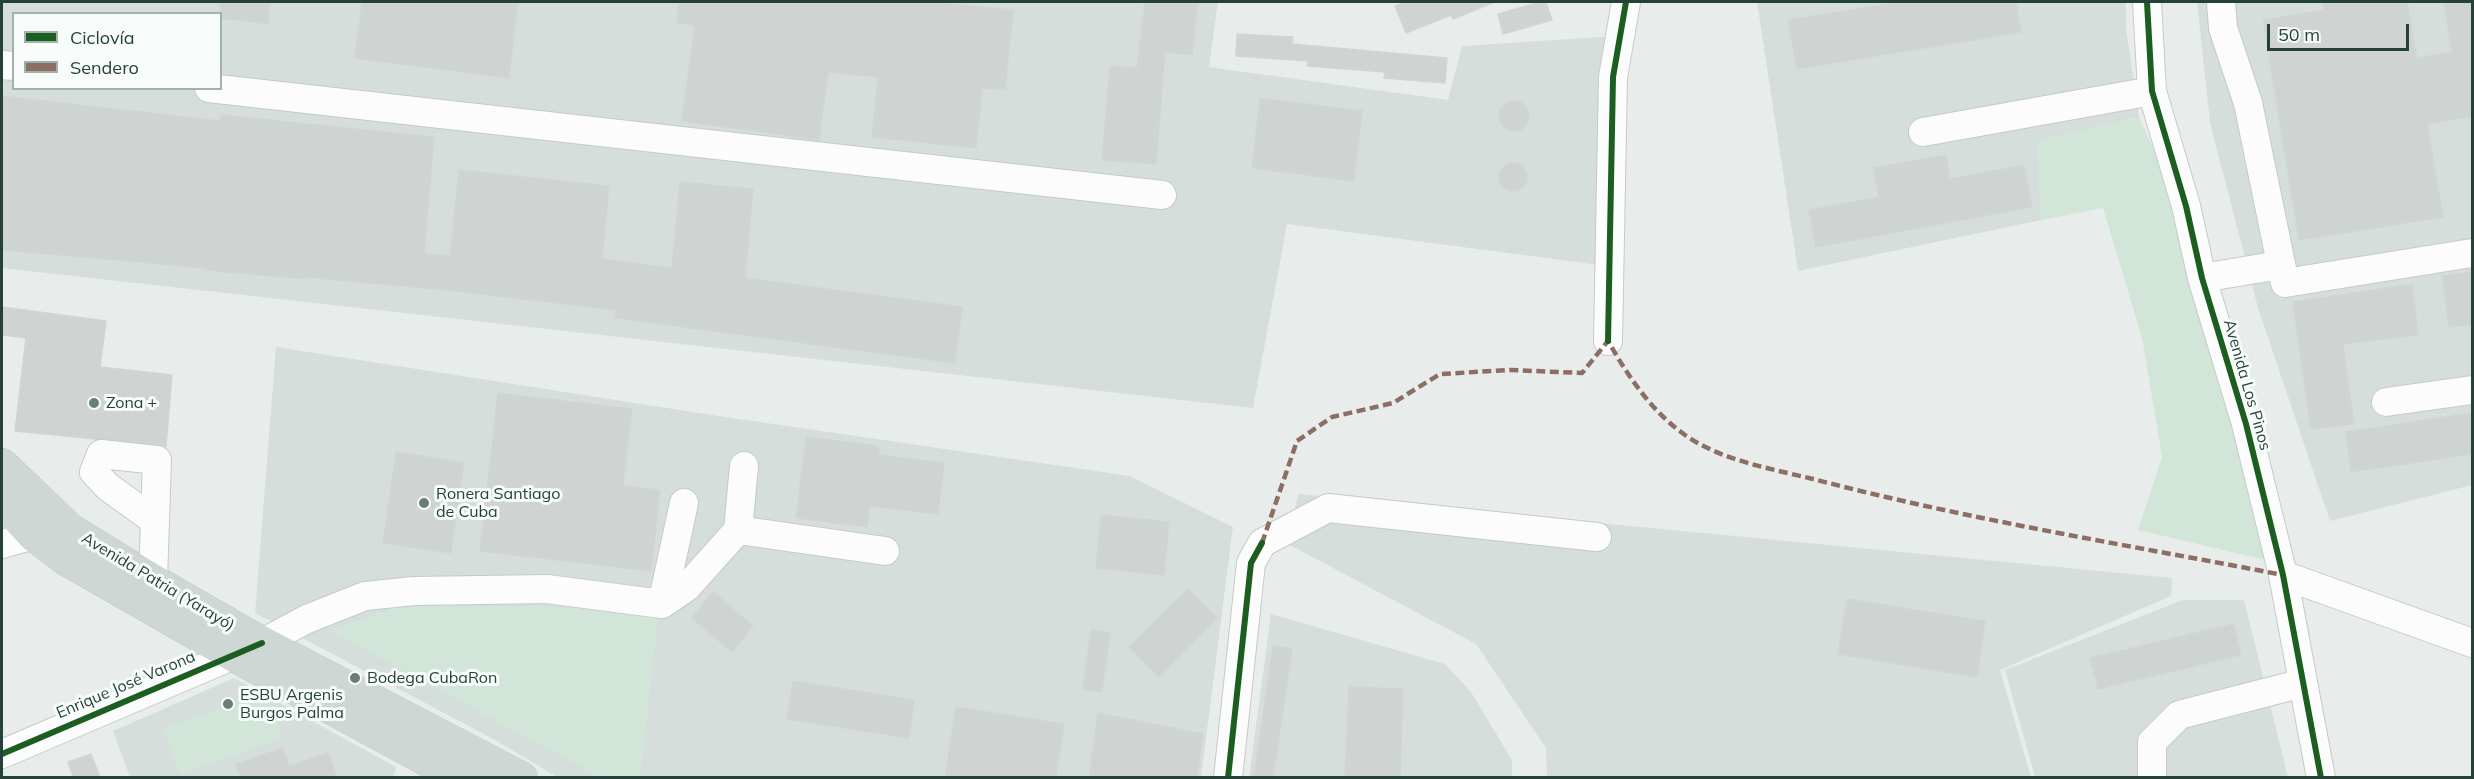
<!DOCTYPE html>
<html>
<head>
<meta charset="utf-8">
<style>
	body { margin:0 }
	#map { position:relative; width:2474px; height:779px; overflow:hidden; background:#e8edeb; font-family:Mulish,sans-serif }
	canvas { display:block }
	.frame { position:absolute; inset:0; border:3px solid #24423a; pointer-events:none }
	.legend { position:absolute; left:12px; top:12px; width:210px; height:78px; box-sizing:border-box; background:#f7fbf9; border:2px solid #a3b1ad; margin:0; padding:8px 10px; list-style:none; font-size:18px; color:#24423a }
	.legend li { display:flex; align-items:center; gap:12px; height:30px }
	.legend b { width:30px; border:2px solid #a3b1ad }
	.scale { position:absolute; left:2267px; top:24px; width:142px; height:27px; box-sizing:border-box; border:3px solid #24423a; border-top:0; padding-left:8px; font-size:18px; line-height:21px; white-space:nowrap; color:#24423a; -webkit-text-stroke:4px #f7fbf9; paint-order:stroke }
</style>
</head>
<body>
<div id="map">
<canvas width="2474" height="779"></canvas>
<div class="frame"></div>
<ul class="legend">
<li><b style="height:8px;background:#1b5e20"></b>Ciclovía</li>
<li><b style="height:8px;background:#8d6e63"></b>Sendero</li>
</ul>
<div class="scale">50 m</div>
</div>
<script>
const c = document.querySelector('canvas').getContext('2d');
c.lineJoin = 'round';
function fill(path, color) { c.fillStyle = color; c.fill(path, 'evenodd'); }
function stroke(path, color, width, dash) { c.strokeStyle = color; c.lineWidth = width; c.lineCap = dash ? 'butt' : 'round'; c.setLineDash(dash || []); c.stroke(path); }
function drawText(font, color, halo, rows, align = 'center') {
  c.font = font + ' Mulish,sans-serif'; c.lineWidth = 6; c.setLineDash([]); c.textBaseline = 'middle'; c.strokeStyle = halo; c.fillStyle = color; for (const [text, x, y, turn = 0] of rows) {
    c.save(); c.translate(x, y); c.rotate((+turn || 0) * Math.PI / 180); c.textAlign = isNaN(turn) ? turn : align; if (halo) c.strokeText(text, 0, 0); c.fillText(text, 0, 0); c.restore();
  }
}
const built = new Path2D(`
	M2,2H1218L1209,67L1448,100L1462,46L1617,36L1599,265L1287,224L1253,408L2,268ZM14,14H220V88H14Z
	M1757,2H2126V27L2139,117L2038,141L2041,220L1798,271Z
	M2197,2H2472V485L2330,521L2258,308L2210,123Z
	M276,347L712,415L1130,476L1233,527L1201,777H557L495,740L255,613Z
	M1298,494L2172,578L2171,596L2000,670L2031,777H1547L1546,748L1476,644L1288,544Z
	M2183,600H2244L2288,777H2035L2005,670Z
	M1271,614L1445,664L1471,692L1512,760V777L1249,778Z
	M234,678L396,767L393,778L130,777L113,731Z`);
const green = new Path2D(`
	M2139,117L2158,159L2231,418L2266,560L2138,530L2162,457L2142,338L2103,208L2041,220L2038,140Z
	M545,606L658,618L640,777H600L329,630L398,607Z
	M267,693L283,738L180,773L164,728Z`);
const building = new Path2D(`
	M220,2H270L268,24L220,18Z
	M362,2H518L509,78L355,58Z
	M679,2H927L1013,10L1005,89L982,88L976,148L872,137L878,77L828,72L819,140L682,121L695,25L677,23Z
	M1145,2H1198L1192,55L1165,52L1156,164L1102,160L1110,66L1137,68Z
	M1406,2H1495L1453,19L1451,15L1406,33L1395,6Z
	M1541,2H1546L1552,20L1503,34L1498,14Z
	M1901,2H2016L2021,32L1797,69L1788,20Z
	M2322,2H2407L2417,58L2452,52L2444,2H2472V116L2427,124L2443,217L2299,240L2263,20L2324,10Z
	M1237,34L1293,37L1292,44L1447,58L1445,83L1384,78L1385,72L1307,66L1308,61L1236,56Z
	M2,96L220,121L221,115L434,137L424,254L450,256L459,170L609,186L602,259L672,268L680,182L753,189L745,278L962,307L955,363L615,318L616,310L447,290L304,277V279L206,270L207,268L2,250Z
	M1260,98L1362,111L1354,181L1252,168Z
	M1499 116a15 15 0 1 1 30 0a15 15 0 1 1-30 0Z
	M1946,155L1950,179L2024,165L2032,207L1816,247L1809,210L1879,197L1873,168Z
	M1499 177a14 14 0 1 1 28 0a14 14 0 1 1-28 0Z
	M2472,272V325L2449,327L2442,276Z
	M2412,284L2418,335L2343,344L2354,424L2311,429L2293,302Z
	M2,307L106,321L100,367L172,375L166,446L15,431L26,338L2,335Z
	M498,393L632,409L623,486L660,490L651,571L480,551Z
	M2472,413V454L2351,472L2346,432Z
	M806,437L878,446L880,455L944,463L938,514L870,506L867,527L796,518Z
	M396,452L464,463L451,553L383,543Z
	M1101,515L1169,522L1164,575L1096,568Z
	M1188,589L1217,618L1159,677L1129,647Z
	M713,592L753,626L732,652L692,618Z
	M1847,599L1985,621L1977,677L1838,654Z
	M2233,624L2241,655L2098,689L2090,658Z
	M1091,630L1110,633L1102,692L1083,689Z
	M1273,646L1292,649L1273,777H1254Z
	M793,681L914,700L909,738L787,719Z
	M1349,687L1403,689L1400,777H1345Z
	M956,707L1064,724L1056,777H945Z
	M1098,713L1203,734L1197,777H1089Z
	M282,748L289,766L328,753L337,777H241L236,764Z
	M91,754L100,777H73L68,762Z`);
const minor = new Path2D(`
	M2147,2L2152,91L2186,206L2202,278L2246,424L2283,575L2321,778
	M2221,2L2223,28L2248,103L2285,283L2472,253
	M2,65L14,66
	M209,88L1162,195
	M1923,132L2152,91
	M2202,278L2280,265
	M1608,341L1613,77L1626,2
	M2386,402L2472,390
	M738,530L885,551
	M2,544L34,535
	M2283,575L2472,643
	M153,581L157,460L101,454L94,472L108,487L154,520
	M662,604L687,587L738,530L744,466
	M2,754L262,643L307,619L365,596L414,591L547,589L662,604L684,503
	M1228,778L1251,563L1262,543L1328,508L1597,537
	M2152,778V742L2179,715L2303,683`);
const major = new Path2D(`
	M2,465L70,530L153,581L254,639L521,778
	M2,500L34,535L66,559L232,654L461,778`);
const quiet = new Path2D(`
	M1262,543L1297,441L1332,417L1393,403L1440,374L1511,370L1582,373L1608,341C1628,376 1651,411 1685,435C1722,461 1773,469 1817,480C1970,520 2128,545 2283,575`);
const cycleway = new Path2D(`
	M2147,2L2152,91L2186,206L2202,278L2246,424L2283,575L2321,778
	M1608,341L1613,77L1626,2
	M2,754L262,643
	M1228,778L1251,563L1262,543`);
const markers = [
	[94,403,6,"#697e78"],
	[424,503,6,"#697e78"],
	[355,678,6,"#697e78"],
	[228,704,6,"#697e78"]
];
const streetNames = [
	["Avenida Los Pinos",2247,385,74],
	["Avenida Patria (Yarayó)",158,582,31],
	["Enrique José Varona",126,685,-23]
];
const poiNames = [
	["Zona +",106,403],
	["Ronera Santiago",436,494],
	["de Cuba",436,512],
	["Bodega CubaRon",367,678],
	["ESBU Argenis",240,695],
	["Burgos Palma",240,713]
];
fill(built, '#d6dedb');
fill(green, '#d1e6d8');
fill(building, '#cfd4d2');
stroke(building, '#d1d6d4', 1.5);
stroke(minor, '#c5cac8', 30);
stroke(major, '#c3ccc9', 34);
stroke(minor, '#fcfcfc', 28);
stroke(major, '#cfd7d5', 33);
stroke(quiet, '#8d6e63', 4.5, [9, 4.5]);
stroke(cycleway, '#1b5e20', 6);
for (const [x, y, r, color] of markers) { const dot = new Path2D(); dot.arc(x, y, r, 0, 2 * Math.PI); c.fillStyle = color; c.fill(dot); stroke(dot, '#f7fbf9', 2); }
drawText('16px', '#24423a', '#f7fbf9', streetNames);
drawText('16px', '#24423a', '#f7fbf9', poiNames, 'left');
</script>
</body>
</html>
